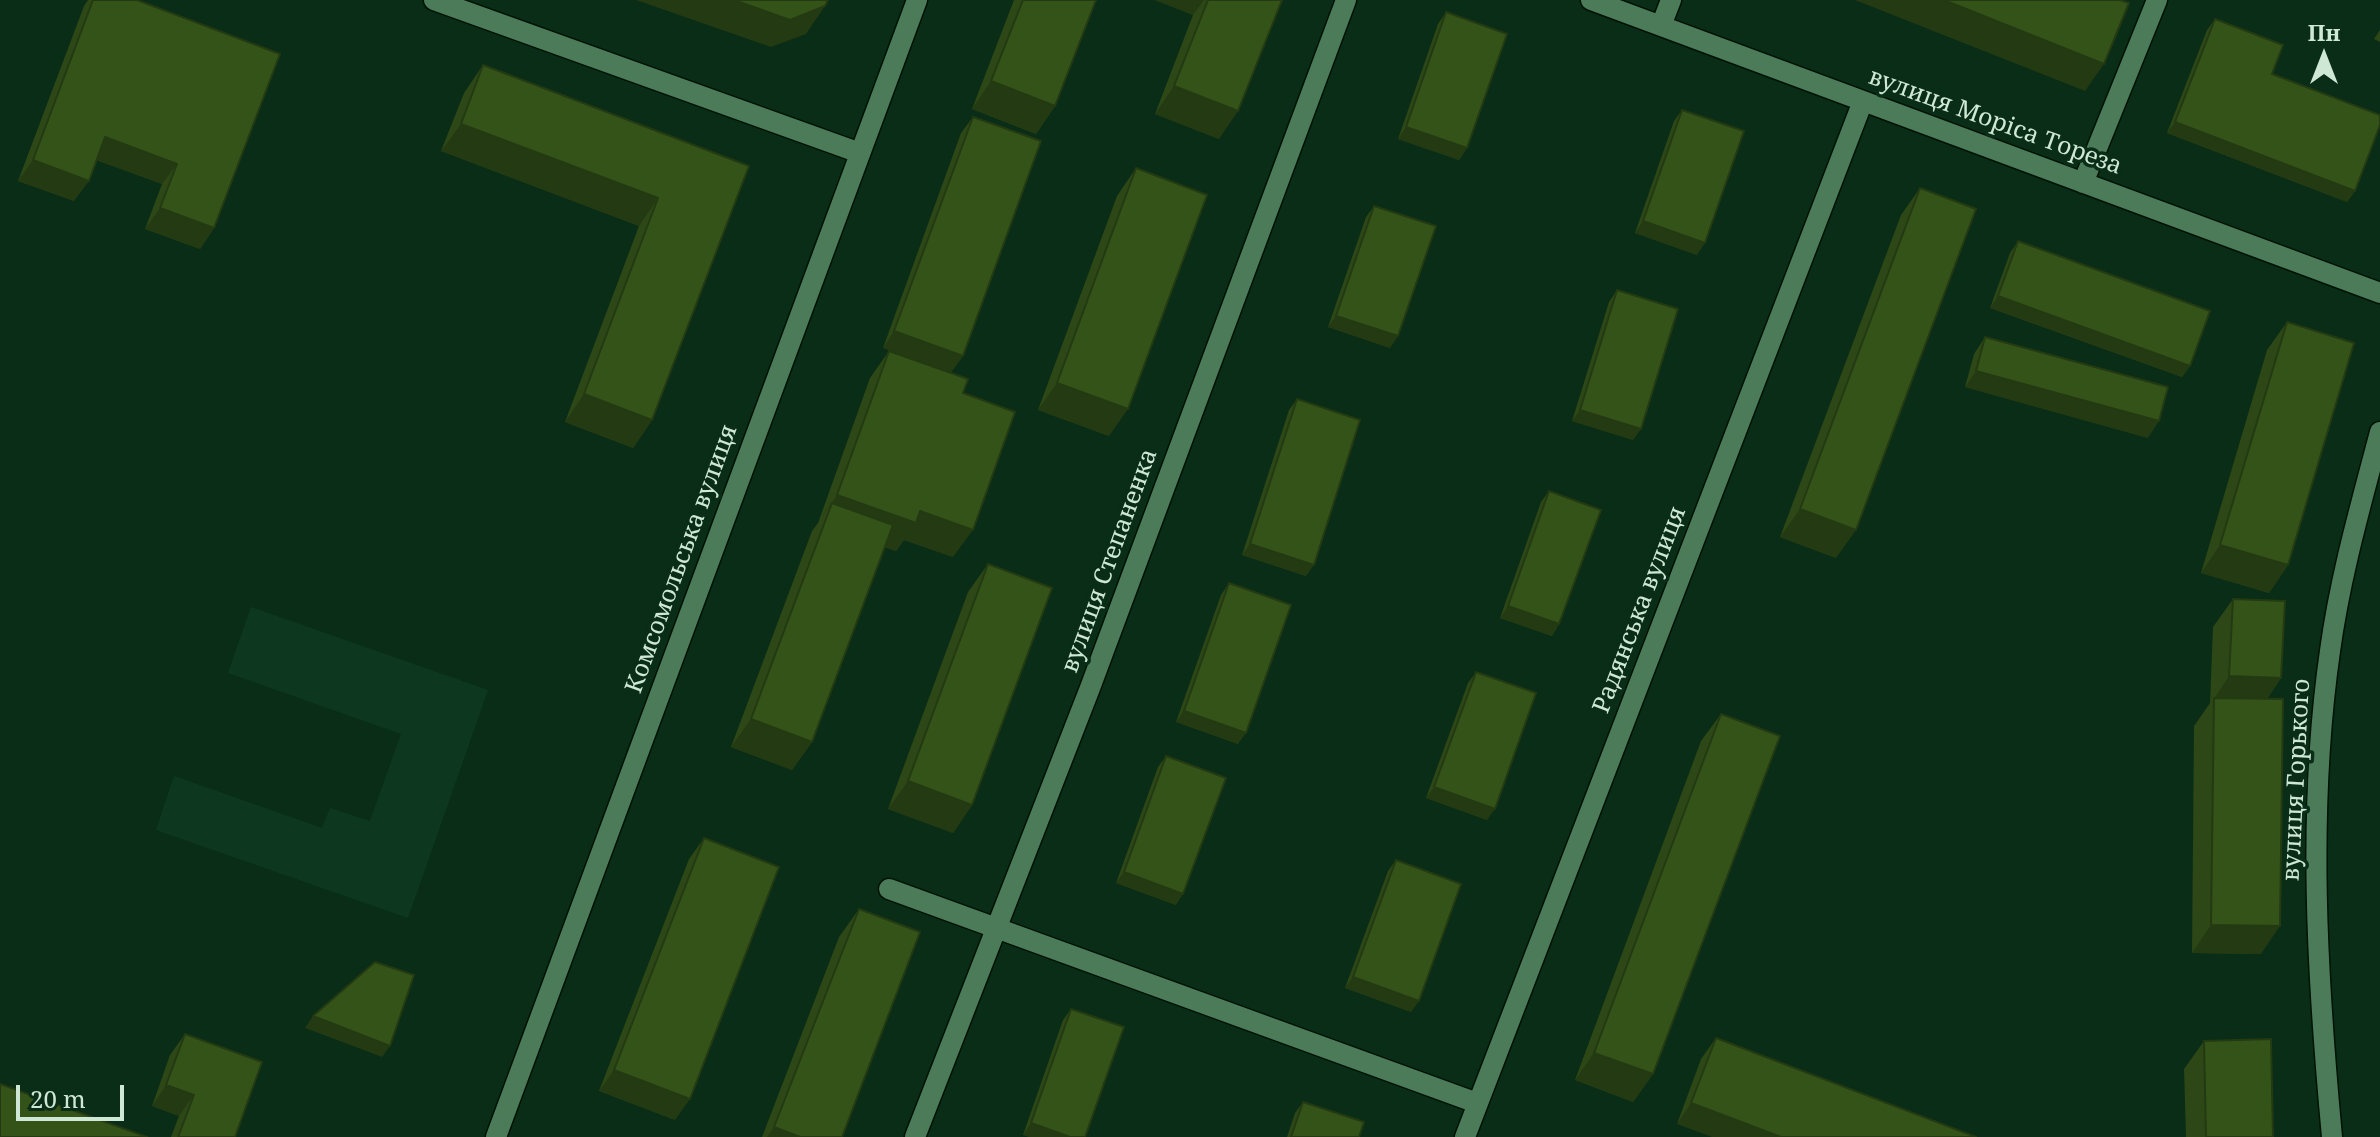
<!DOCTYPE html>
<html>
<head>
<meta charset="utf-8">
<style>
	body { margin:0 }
	#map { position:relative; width:2380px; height:1137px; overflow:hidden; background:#092d17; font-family:"Noto Serif",serif }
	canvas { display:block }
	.north { position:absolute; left:2284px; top:16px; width:80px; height:80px; -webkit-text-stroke:6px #092d17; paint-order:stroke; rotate:0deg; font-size:22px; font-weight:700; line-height:32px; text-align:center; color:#cfe8d5 }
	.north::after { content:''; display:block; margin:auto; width:28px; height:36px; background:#cfe8d5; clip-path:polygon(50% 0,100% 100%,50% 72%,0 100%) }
	.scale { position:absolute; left:16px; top:1085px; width:108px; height:36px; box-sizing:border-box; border:4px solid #cfe8d5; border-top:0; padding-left:10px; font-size:24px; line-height:28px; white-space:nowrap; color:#cfe8d5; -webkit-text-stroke:6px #092d17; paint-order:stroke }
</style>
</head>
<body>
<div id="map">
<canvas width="2380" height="1137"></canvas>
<div class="north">Пн</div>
<div class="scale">20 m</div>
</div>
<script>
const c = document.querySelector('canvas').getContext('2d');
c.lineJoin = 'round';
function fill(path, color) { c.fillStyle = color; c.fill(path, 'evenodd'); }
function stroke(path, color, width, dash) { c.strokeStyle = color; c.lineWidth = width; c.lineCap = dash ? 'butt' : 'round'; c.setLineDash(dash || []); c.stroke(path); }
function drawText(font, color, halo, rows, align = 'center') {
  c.font = font + ' "Noto Serif",serif'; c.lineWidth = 7; c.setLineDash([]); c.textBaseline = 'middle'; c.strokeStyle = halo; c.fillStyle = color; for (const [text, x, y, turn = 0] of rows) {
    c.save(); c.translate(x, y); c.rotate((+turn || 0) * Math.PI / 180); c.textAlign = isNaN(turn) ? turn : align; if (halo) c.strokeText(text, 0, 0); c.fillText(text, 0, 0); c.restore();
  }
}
const built = new Path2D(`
	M251,607L488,690L408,918L156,830L174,776L322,828L330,808L370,821L401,734L228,673Z`);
const lane = new Path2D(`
	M889,889L1477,1103`);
const street = new Path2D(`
	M434,0L860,153
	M1591,0L2380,293
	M1661,26L1671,0
	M2083,183L2157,0
	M915,1137L1090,688L1346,0
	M1465,1137L1863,101
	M2332,1137C2317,976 2307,811 2330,651C2340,577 2361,504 2380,432`);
const secondary = new Path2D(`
	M496,1137L917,0`);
const wall = new Path2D(`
	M88,0H137L214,228L200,249L145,229L162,184L96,160L74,201L18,181L84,6Z
	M1014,0H1096L1055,106L1036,134L972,109Z
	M1155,0H1282L1219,139L1155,114L1193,15Z
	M1446,12L1467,148L1459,160L1398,139L1438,24Z
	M2215,19L2272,74L2355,191L2347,202L2167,133L2207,30Z
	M2380,30V42L2374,39Z
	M483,65L749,166L652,420L633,448L565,422L639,226L441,151L464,93Z
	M1682,110L1697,255L1635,233L1674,121Z
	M973,117L963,356L951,372L883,348L961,133Z
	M1136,168L1109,436L1038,410L1117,196Z
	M1920,188L1836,558L1780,537L1901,215Z
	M1374,206L1390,348L1328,327L1366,217Z
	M2018,241L2190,366L2182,377L1990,308L2010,253Z
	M1617,290L1633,440L1572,421L1609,302Z
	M2287,322L2288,565L2269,593L2201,573L2267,350Z
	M1985,337L2148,438L1965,387L1974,354Z
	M889,351L963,393L953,557L904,540L896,551L884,547L812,742L792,770L731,747L812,531L818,523L870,378Z
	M1297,399L1306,576L1242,555L1289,410Z
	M1549,491L1559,624L1552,636L1500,618L1541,502Z
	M988,564L972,805L953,833L888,809L968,592Z
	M1229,583L1238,744L1176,722L1221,595Z
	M2233,599L2281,678L2267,699L2261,954L2192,953L2194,726L2210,703L2213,627Z
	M1476,672L1487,820L1426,798L1468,683Z
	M1721,714L1653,1074L1633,1102L1575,1080L1701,741Z
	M1166,756L1176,905L1116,883L1158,767Z
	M704,838L675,1120L599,1091L689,859Z
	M1396,860L1411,1012L1345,988L1388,871Z
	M859,909L842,1137H762L839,937Z
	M1071,1009L1085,1137H1030L1023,1135L1063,1020Z
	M185,1034L235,1137H171L179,1116L152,1106L170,1055Z
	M1716,1038L1976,1137L1677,1124L1701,1059Z
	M2204,1041L2273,1137H2186L2184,1069Z
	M1303,1102L1359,1137H1287L1295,1113Z`);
const shadedWall = new Path2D(`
	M636,0H734L825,6L806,34L771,47Z
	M1155,0H1204L1193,15Z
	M1855,0H1944L2104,64L2085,91Z
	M991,81L1055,106L1036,134L972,109Z
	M1174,86L1238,111L1219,139L1155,114Z
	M2175,122L2355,191L2347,202L2167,133Z
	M461,124L658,198L639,226L441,151Z
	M1406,127L1467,148L1459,160L1398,139Z
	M105,137L177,164L162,184L91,158Z
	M33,160L89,181L74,201L18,181Z
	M160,208L214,228L200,249L145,229Z
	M1643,221L1705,243L1697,255L1635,233Z
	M1998,296L2190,366L2182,377L1990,308Z
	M1336,316L1398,336L1390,348L1328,327Z
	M894,331L963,356L951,372L883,348Z
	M1976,371L2159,421L2148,438L1965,387Z
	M1057,383L1128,409L1109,436L1038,410Z
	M584,394L652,420L633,448L565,422Z
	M1580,410L1641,429L1633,440L1572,421Z
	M837,495L920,511L973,530L953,557L904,540L896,551L824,525L832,503L818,523Z
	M1800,509L1856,530L1836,558L1780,537Z
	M1250,544L1314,565L1306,576L1242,555Z
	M2220,545L2288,565L2269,593L2201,573Z
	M1508,606L1559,624L1552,636L1500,618Z
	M2229,676L2281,678L2262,706L2214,699Z
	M1184,711L1246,733L1238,744L1176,722Z
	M751,719L812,742L792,770L731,747Z
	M908,781L972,805L953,833L888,809Z
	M1434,787L1495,809L1487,820L1426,798Z
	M1124,872L1183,894L1176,905L1116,883Z
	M2211,925L2280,926L2261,954L2192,953Z
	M1353,977L1419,1001L1411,1012L1345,988Z
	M313,1016L390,1046L382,1057L305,1028Z
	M1594,1053L1653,1074L1633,1102L1575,1080Z
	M614,1070L690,1099L675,1120L599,1091Z
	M166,1085L194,1095L179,1116L152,1106Z
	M1691,1103L1781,1137H1712L1677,1124Z
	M1031,1123L1070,1137H1030L1023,1135Z
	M774,1127L800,1137H767Z`);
const building = new Path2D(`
	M93,0H137L280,54L214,228L160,208L177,164L105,137L89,181L33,160Z
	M734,0H828L825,6L790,20Z
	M1023,0H1096L1055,106L991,81Z
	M1208,0H1282L1238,111L1174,86Z
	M1944,0H2120L2129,3L2104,64Z
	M1446,12L1507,34L1467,148L1406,127Z
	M2215,19L2283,45L2272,74L2380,115V125L2355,191L2175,122Z
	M483,65L749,166L652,420L584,394L658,198L461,124Z
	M1682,110L1744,131L1705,243L1643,221Z
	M973,117L1041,141L963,356L894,331Z
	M1136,168L1207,195L1128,409L1057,383Z
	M1920,188L1976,209L1856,530L1800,509Z
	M1374,206L1436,226L1398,336L1336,316Z
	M2018,241L2210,311L2190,366L1998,296Z
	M1617,290L1678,309L1641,429L1580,410Z
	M2287,322L2354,343L2288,565L2220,545Z
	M1985,337L2168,387L2159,421L1976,371Z
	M889,351L968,379L963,393L1015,412L973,530L920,511L916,523L837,495Z
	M1297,399L1360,420L1314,565L1250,544Z
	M1549,491L1601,510L1559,624L1508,606Z
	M832,503L893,525L812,742L751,719Z
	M988,564L1052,588L972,805L908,781Z
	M1229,583L1291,605L1246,733L1184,711Z
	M2233,599L2285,601L2281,678L2229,676Z
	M1476,672L1536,693L1495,809L1434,787Z
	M2214,698L2283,699L2280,926L2211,925Z
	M1721,714L1780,736L1653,1074L1594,1053Z
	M1166,756L1226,778L1183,894L1124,872Z
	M704,838L779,867L690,1099L614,1070Z
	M1396,860L1461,884L1419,1001L1353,977Z
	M859,909L920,932L842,1137H800L774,1127Z
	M375,962L414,975L390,1046L313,1016Z
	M1071,1009L1124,1027L1085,1137H1070L1031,1123Z
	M185,1034L262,1062L235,1137H178L194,1095L166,1085Z
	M1716,1038L1976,1137H1781L1691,1103Z
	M2271,1039L2273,1137H2206L2204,1041Z
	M0,1084L147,1137H0Z
	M1303,1102L1364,1122L1359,1137H1291Z`);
const streetNames = [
	["вулиця Моріса Тореза",1995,122,20],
	["Комсомольська вулиця",682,559,-70],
	["вулиця Степаненка",1110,561,-70],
	["Радянська вулиця",1640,610,-69],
	["вулиця Горького",2297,780,-87]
];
fill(built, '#0d381f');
stroke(lane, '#001305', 23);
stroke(street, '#001305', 23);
stroke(secondary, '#001305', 23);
stroke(lane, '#4c7b5a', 20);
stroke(street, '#4c7b5a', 20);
stroke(secondary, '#4c7b5a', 20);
fill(wall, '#2d4716');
fill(shadedWall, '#243a12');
fill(building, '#345319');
stroke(building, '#243a12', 2);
drawText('24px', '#cfe8d5', '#092d17', streetNames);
</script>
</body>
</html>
